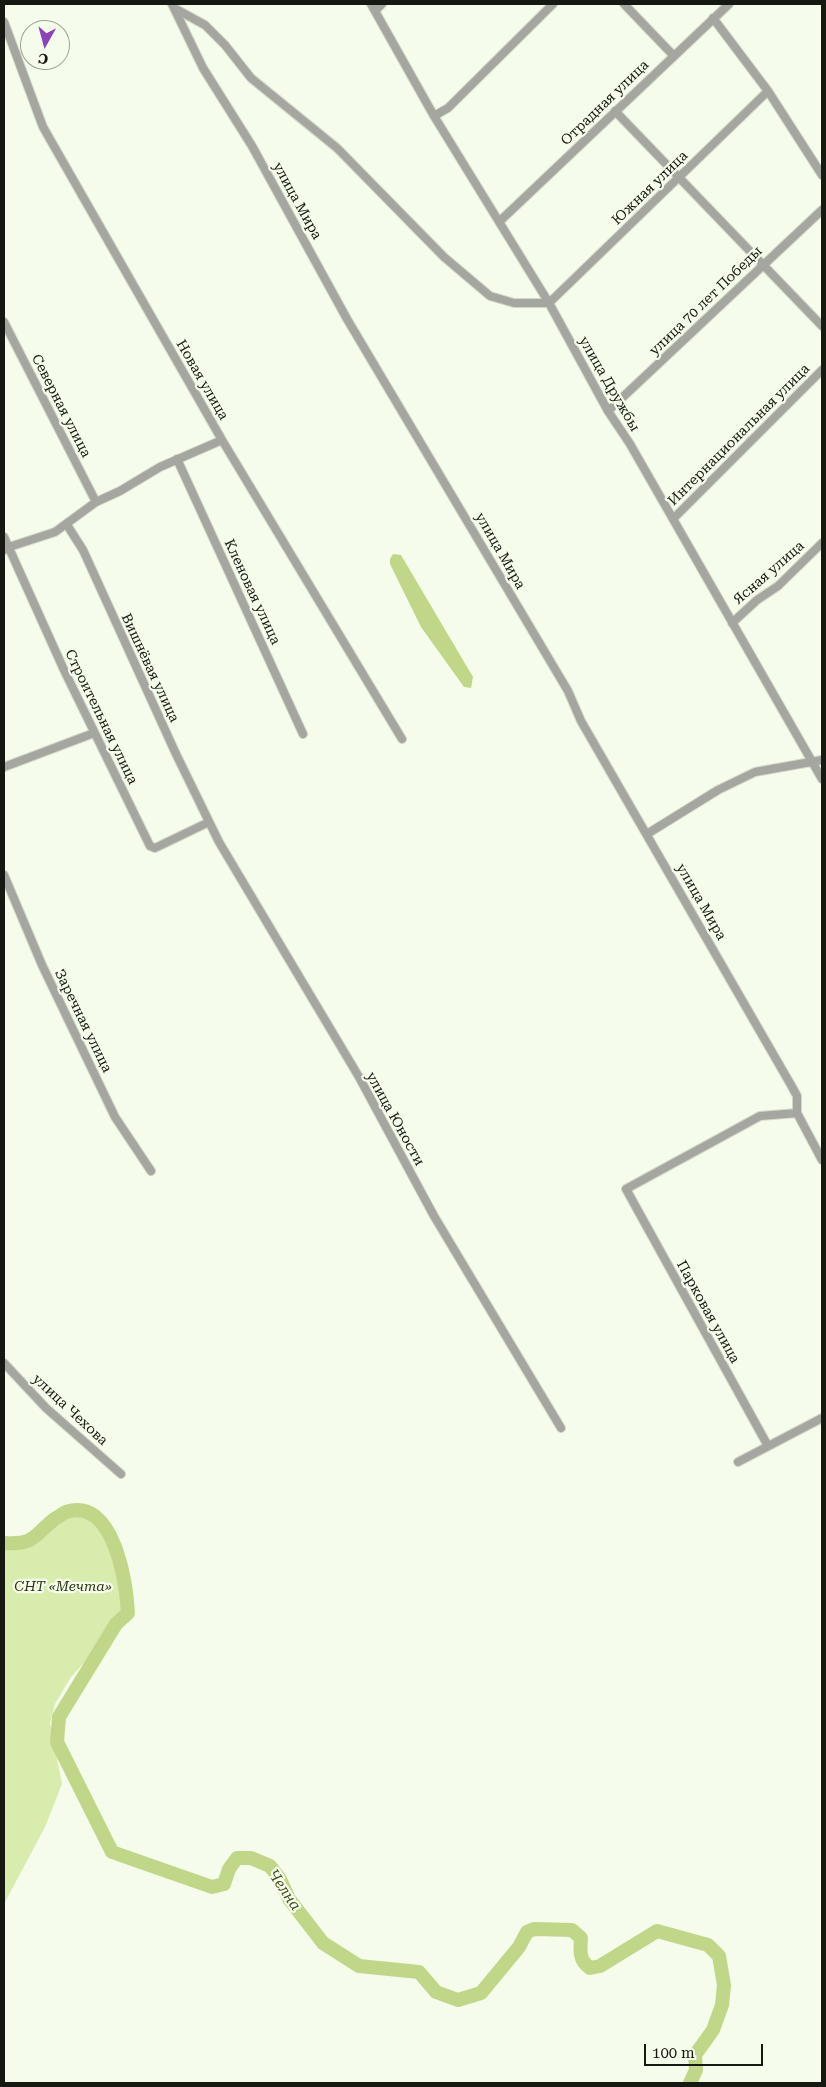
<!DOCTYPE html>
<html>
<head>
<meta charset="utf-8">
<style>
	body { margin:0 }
	#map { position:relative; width:826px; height:2087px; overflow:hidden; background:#f6fceb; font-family:"Roboto Serif",serif }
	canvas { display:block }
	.frame { position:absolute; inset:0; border:5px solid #161812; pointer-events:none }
	.north { position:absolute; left:20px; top:20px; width:50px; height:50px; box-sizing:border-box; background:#f6fceb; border:1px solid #9ca194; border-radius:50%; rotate:187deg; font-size:14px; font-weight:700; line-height:20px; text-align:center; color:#161812 }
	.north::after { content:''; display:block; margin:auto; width:18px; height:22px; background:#8c43b5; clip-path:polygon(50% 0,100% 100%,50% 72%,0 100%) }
	.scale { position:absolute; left:644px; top:2044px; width:119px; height:22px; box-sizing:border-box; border:2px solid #161812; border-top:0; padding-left:6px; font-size:15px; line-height:18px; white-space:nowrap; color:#161812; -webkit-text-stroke:4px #f6fceb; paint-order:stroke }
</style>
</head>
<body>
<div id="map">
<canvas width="826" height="2087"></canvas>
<div class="frame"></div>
<div class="north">С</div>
<div class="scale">100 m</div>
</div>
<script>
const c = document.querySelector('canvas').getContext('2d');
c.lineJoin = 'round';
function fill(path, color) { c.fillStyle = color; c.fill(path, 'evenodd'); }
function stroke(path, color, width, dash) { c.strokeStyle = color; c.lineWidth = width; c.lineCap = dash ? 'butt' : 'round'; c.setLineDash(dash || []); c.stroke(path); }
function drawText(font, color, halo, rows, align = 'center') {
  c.font = font + ' "Roboto Serif",serif'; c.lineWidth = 4.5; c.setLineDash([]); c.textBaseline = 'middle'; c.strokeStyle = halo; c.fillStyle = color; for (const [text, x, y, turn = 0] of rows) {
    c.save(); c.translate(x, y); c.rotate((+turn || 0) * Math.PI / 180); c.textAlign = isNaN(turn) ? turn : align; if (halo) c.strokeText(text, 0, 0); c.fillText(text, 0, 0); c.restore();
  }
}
const green = new Path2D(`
	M71,1510C82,1511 88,1512 96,1520C110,1534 133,1594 126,1614L117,1616L110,1623L93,1653L71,1677L55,1704L50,1723L62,1784L45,1827L4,1904V1540L31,1537L57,1512Z`);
const water = new Path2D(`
	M393,554L401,555L473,677L471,688L464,687L421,627L390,564V559Z`);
const river = new Path2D(`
	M4,1543C37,1545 33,1535 56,1518C59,1517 63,1513 66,1512C114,1496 126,1582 128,1613L116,1624L59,1717L57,1742L112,1852L212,1887L224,1884L229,1869L237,1858H251L270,1866L280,1879L289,1899L323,1943L359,1966L419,1972L436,1992L458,2000L481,1993L519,1947L527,1932L534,1929L572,1930L581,1938C580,1950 579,1961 590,1968L600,1966L657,1931L708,1945L719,1956L724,1985L722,2005L713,2030L695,2055L696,2070L690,2083`);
const street = new Path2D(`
	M172,4L203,68L252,146L347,319L568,691L581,721L791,1085L797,1096V1113L822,1160
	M371,4L434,116L549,303L608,411L630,444L822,779
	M624,4L673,55
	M174,8L205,25L225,45L251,78L337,148L444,257L490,296L514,303H549L768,91
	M375,11L382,4
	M713,18L768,91L822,175
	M4,22L43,127L222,440L402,739
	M615,111L822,326
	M434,116L448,108L553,4
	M500,221L729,4
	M4,322L96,502
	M608,411L822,210
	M177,459L303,734
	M673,519L822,370
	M67,525L83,550L176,754L219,842L359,1077L434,1216L561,1428
	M4,537L64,670L150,846L155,848L209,822
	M4,550L9,547L55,532L96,502L120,491L160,467L222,440
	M732,623L757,600L778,586L822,543
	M4,767L94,733
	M647,834L718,790L755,772L822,760
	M4,875L42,965L115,1117L151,1171
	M4,1363L46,1408L121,1474
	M768,1446L626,1189L760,1116L797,1113
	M738,1462L822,1418`);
const streetNames = [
	["Отрадная улица",605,103,-44],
	["Южная улица",650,188,-44],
	["улица Мира",297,201,61],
	["улица 70 лет Победы",706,301,-44],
	["Новая улица",202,380,60],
	["улица Дружбы",609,384,60],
	["Северная улица",61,406,63],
	["Интернациональная улица",739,435,-45],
	["улица Мира",500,551,60],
	["Ясная улица",769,573,-41],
	["Кленовая улица",252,592,65],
	["Вишнёвая улица",150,668,65],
	["Строительная улица",101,717,64],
	["улица Мира",701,902,60],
	["Заречная улица",83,1021,64],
	["улица Юности",395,1119,61],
	["Парковая улица",708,1312,61],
	["улица Чехова",70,1410,43]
];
const parkNames = [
	["СНТ «Мечта»",63,1587]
];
const waterNames = [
	["Челна",284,1890,56]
];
fill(green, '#d8ecad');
fill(water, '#c0d789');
stroke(river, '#c0d789', 14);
stroke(street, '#d2d8c8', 10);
stroke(street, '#a4a69f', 8);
drawText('14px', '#161812', '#f6fceb', streetNames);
drawText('italic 14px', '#2c3514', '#f6fceb', parkNames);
drawText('italic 15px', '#425019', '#f6fceb', waterNames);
</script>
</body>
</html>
